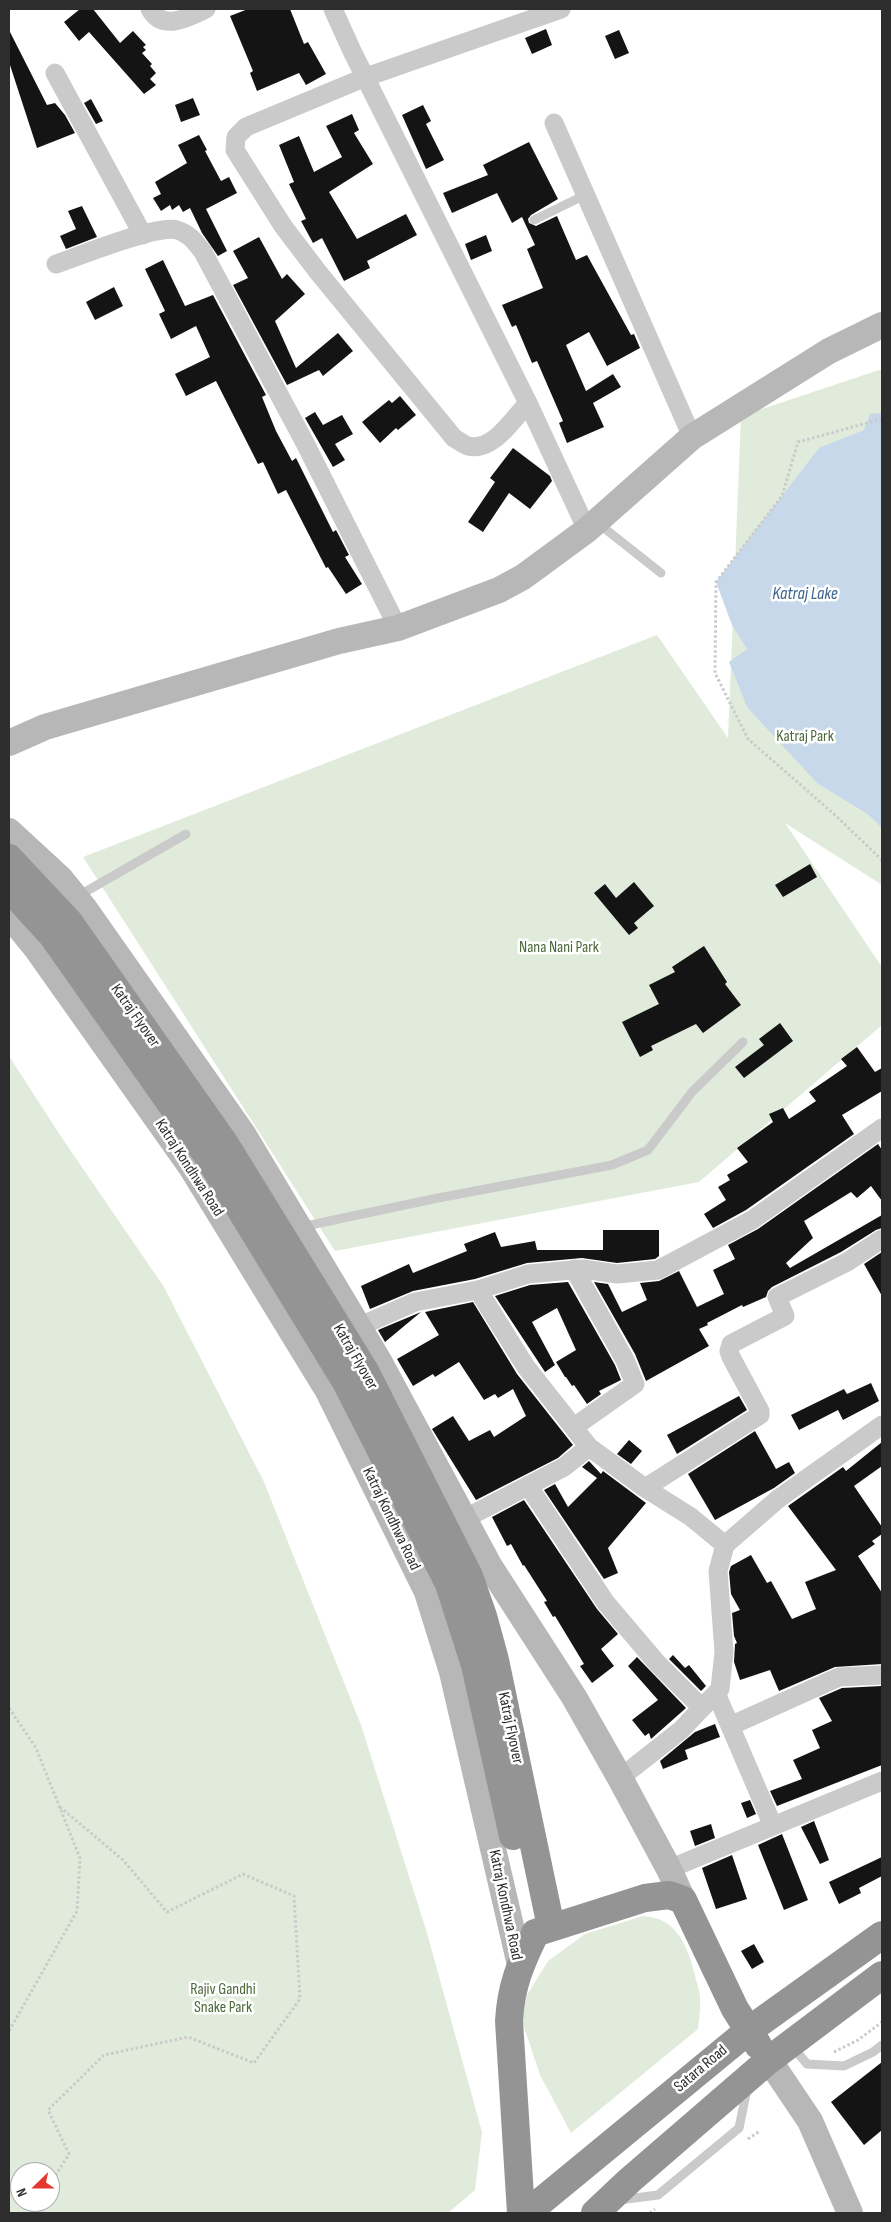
<!DOCTYPE html>
<html>
<head>
<meta charset="utf-8">
<style>
	body { margin:0 }
	#map { position:relative; width:891px; height:2222px; overflow:hidden; background:#fff; font-family:"Sofia Sans Condensed",sans-serif }
	canvas { display:block }
	.frame { position:absolute; inset:0; border:10px solid #2d2d2d; pointer-events:none }
	.north { position:absolute; left:10px; top:2162px; width:50px; height:50px; box-sizing:border-box; background:#fff; border:1px solid #ababab; border-radius:50%; rotate:248deg; font-size:14px; font-weight:700; line-height:20px; text-align:center; color:#2d2d2d }
	.north::after { content:''; display:block; margin:auto; width:18px; height:22px; background:#e5392f; clip-path:polygon(50% 0,100% 100%,50% 72%,0 100%) }
</style>
</head>
<body>
<div id="map">
<canvas width="891" height="2222"></canvas>
<div class="frame"></div>
<div class="north">N</div>
</div>
<script>
const c = document.querySelector('canvas').getContext('2d');
c.lineJoin = 'round';
function fill(path, color) { c.fillStyle = color; c.fill(path, 'evenodd'); }
function stroke(path, color, width, dash) { c.strokeStyle = color; c.lineWidth = width; c.lineCap = dash ? 'butt' : 'round'; c.setLineDash(dash || []); c.stroke(path); }
function drawText(font, color, halo, rows, align = 'center') {
  c.font = font + ' "Sofia Sans Condensed",sans-serif'; c.lineWidth = 5; c.setLineDash([]); c.textBaseline = 'middle'; c.strokeStyle = halo; c.fillStyle = color; for (const [text, x, y, turn = 0] of rows) {
    c.save(); c.translate(x, y); c.rotate((+turn || 0) * Math.PI / 180); c.textAlign = isNaN(turn) ? turn : align; if (halo) c.strokeText(text, 0, 0); c.fillText(text, 0, 0); c.restore();
  }
}
const green = new Path2D(`
	M882,369V885L785,823L882,967V1025L699,1182L335,1251L83,857L657,635L728,738L741,416Z
	M9,1056L60,1135L164,1287L264,1482L361,1725L427,1933L482,2132L475,2190L448,2213H9ZM20,2172H50V2202H20Z
	M643,1916C677,1918 687,1945 695,1975C696,1982 700,1990 700,1997C701,2007 699,2019 698,2029L571,2133L540,2075L522,2021L527,1995L548,1961L585,1934Z`);
const water = new Path2D(`
	M882,413V828L869,815L817,783L747,707L729,662L747,649L732,625L716,582L819,448L864,430L870,414Z`);
const building = new Path2D(`
	M80,9H93L120,43L133,31L146,45L143,47L146,50L142,53L152,64L150,66L156,73L150,79L156,85L144,94L89,32L79,41L64,22Z
	M248,9H290L304,44L308,42L326,74L306,85L299,73L257,91L250,73L253,71L230,16Z
	M546,29L552,45L532,54L525,38Z
	M9,30L47,105L55,103L65,115L75,133L37,148L9,62Z
	M619,30L629,53L615,59L605,36Z
	M193,98L200,115L181,122L175,105Z
	M91,99L103,121L96,124L84,103Z
	M423,105L431,121L426,124L444,160L426,169L402,115Z
	M352,114L359,130L354,133L373,164L329,192L357,239L406,214L417,235L367,261L370,268L344,281L322,238L313,243L301,221L306,219L289,184L294,182L279,145L299,136L314,172L342,157L326,126Z
	M199,135L207,150L205,151L221,181L229,177L237,193L206,209L227,251L218,256L202,233L190,208L183,212L179,205L172,210L170,205L161,211L153,198L161,194L155,182L187,163L178,145Z
	M529,142L558,199L531,215L528,219L529,223L536,226L557,216L576,260L587,255L631,335L634,334L640,348L607,366L589,332L566,345L586,391L613,374L621,387L593,403L604,427L567,443L559,423L563,421L537,361L532,363L516,325L512,327L502,305L543,288L527,249L535,245L522,217L512,223L497,193L452,213L443,193L488,175L483,165Z
	M82,206L97,237L66,249L60,236L76,229L68,211Z
	M486,235L492,251L471,260L465,244Z
	M259,237L282,279L287,274L305,294L275,321L296,368L338,333L353,351L323,376L319,370L287,385L233,285L248,278L233,251Z
	M163,260L185,306L213,295L266,395L262,397L276,431L292,461L296,458L333,532L336,530L349,555L345,557L362,584L346,594L328,567L326,568L286,490L278,494L263,462L258,464L216,381L186,396L175,374L210,357L196,326L171,339L159,314L165,311L145,269Z
	M114,287L123,306L95,320L86,302Z
	M400,396L416,415L398,430L396,428L380,443L362,422L389,400L392,403Z
	M315,412L323,425L342,415L353,434L335,444L345,460L333,467L305,418Z
	M513,448L550,476L552,481L530,509L509,493L483,532L468,522L495,482L490,478Z
	M810,864L817,877L783,897L775,885Z
	M634,882L654,906L634,923L638,928L629,935L594,893L605,884L616,898Z
	M704,946L727,982L725,984L741,1005L703,1033L696,1024L651,1046L653,1050L640,1057L622,1022L659,1004L649,985L675,972L672,967Z
	M780,1023L793,1041L744,1078L735,1067L764,1045L759,1039Z
	M857,1047L875,1072L882,1068V1091L842,1115L854,1134L746,1210L713,1228L704,1214L726,1200L718,1187L730,1180L727,1175L748,1162L737,1148L773,1122L769,1114L783,1108L789,1119L816,1101L809,1092L847,1066L841,1059Z
	M878,1144L882,1150V1201L871,1186L857,1198L851,1192L804,1221L813,1238L786,1263L790,1268L882,1215V1228L876,1230L841,1252L772,1287L768,1291L766,1297L743,1307L742,1305L707,1323L708,1325L699,1329L709,1346L646,1381L635,1354L594,1282L608,1284L622,1312L647,1300L640,1283L659,1281L679,1271L697,1307L724,1294L713,1270L735,1259L728,1245L758,1229Z
	M603,1230H659V1256L655,1259L617,1263L582,1258L527,1263L475,1279L413,1291L370,1309L361,1286L409,1264L413,1273L467,1251L464,1244L495,1232L501,1247L535,1241L537,1250H603Z
	M882,1252V1296L864,1264Z
	M568,1282L615,1365L621,1380L599,1391L601,1394L587,1404L574,1385L572,1386L566,1377H565L556,1362L576,1350L557,1308L532,1322L555,1365L545,1372L495,1296L530,1285Z
	M473,1302L517,1374L573,1445L558,1458L476,1500L432,1429L453,1416L469,1441L490,1430L494,1437L526,1416L513,1389L498,1398L495,1394L484,1400L459,1362L435,1377L433,1374L413,1386L397,1359L439,1335L425,1312Z
	M421,1312L385,1342L378,1330Z
	M871,1383L879,1401L843,1420L838,1410L799,1430L791,1415L844,1389L847,1394Z
	M739,1396L747,1410L677,1454L667,1435Z
	M755,1431L776,1469L789,1462L795,1473L774,1488L715,1520L688,1474Z
	M629,1440L642,1451L631,1464L617,1454Z
	M882,1442V1466L854,1486L882,1527V1534L872,1541L875,1544L858,1556L882,1593V1664L835,1667L779,1691L770,1670L740,1680L734,1662L735,1644L737,1643L734,1636L732,1613L740,1610L731,1594L729,1572L731,1566L751,1555L767,1583L771,1581L792,1619L816,1609L805,1582L836,1570L788,1506L843,1467L846,1471Z
	M589,1461L601,1474L603,1471L646,1503L608,1548L618,1573L604,1579L544,1490L555,1484L568,1507L597,1478L582,1467Z
	M524,1500L597,1609L618,1634L601,1649L614,1666L592,1683L580,1666L584,1664L555,1616L553,1617L544,1602L547,1601L524,1565L523,1566L511,1544L507,1546L492,1517Z
	M673,1655L685,1668L689,1665L706,1686L701,1691L669,1659Z
	M637,1657L686,1708L651,1739L649,1733L645,1736L632,1720L658,1700L628,1666Z
	M882,1686V1765L777,1806L770,1791L802,1779L793,1760L820,1748L812,1730L832,1721L819,1698L842,1688Z
	M715,1724L720,1737L685,1750L688,1759L663,1769L660,1761L695,1732Z
	M750,1800L756,1814L747,1818L741,1803Z
	M814,1821L829,1860L820,1864L801,1827Z
	M711,1824L715,1838L695,1846L690,1831Z
	M782,1834L808,1900L784,1910L758,1845Z
	M732,1855L747,1899L716,1909L702,1868Z
	M882,1857V1876L859,1888L861,1893L839,1904L829,1882Z
	M754,1944L764,1962L752,1969L741,1951Z
	M882,2062V2130L864,2145L831,2102Z`);
const path = new Path2D(`
	M882,419L798,442L782,496L716,582L715,673L748,739L835,815L882,860
	M9,1708L36,1748L80,1858L77,1911L9,2031
	M834,2052L858,2040L882,2022
	M748,2139L760,2131
	M50,2184L69,2154L48,2110L104,2055L188,2037L254,2063L300,1999L294,1896L243,1874L167,1912L123,1860L60,1807
	M31,2213L38,2202
	M650,2213L655,2209`);
const lane = new Path2D(`
	M534,220L585,195
	M599,524L661,573
	M78,896L186,834
	M301,1227L433,1199L612,1165L648,1150L692,1092L743,1042
	M792,2046L807,2064L844,2066L873,2052L882,2045
	M619,2200L658,2195L739,2128L747,2089`);
const street = new Path2D(`
	M150,9C163,32 189,17 206,9
	M333,9L352,51L528,403L587,530
	M55,73L143,235
	M554,123L692,437
	M56,264C80,256 157,224 177,230C190,234 195,242 203,252L305,443L398,628
	M528,403C513,419 493,452 468,446C463,444 458,440 454,438L318,272L283,226L235,150L236,137L246,127L366,77L561,9
	M574,1269L625,1360L635,1384L574,1427
	M478,1290L526,1367L589,1447L645,1488L691,1517L725,1545
	M358,1327L415,1302L478,1290L528,1274L583,1269L617,1274L658,1270L752,1220L882,1128
	M529,1487L606,1603L657,1663L702,1708
	M645,1488L760,1415V1411L731,1357L729,1351L731,1344L785,1316L777,1297L847,1262L882,1239
	M464,1519L564,1467L589,1447
	M716,1693L773,1826
	M730,1726L839,1677L882,1675
	M620,1778L681,1730L720,1689L724,1652L718,1571L725,1545L778,1499L882,1425
	M669,1869L882,1781`);
const secondary = new Path2D(`
	M9,743L45,727L339,641L398,628L499,590L523,577L587,530L692,437L829,351L882,325
	M9,831L60,878L85,909L243,1134L379,1361L489,1565L574,1697L620,1778L669,1869L683,1900
	M9,915L36,948L191,1167L328,1391L427,1592L452,1672L520,1965
	M769,2060L810,2121L850,2213`);
const highway = new Path2D(`
	M9,858L69,922L225,1144L365,1371L469,1576L483,1616L495,1660L551,1927
	M9,888L52,935L207,1155L346,1382L449,1584L475,1665L513,1836
	M535,1933L645,1898L669,1895L683,1900L735,2009L758,2045
	M521,2213L509,2021C511,1986 520,1965 535,1934
	M529,2213L539,2203L748,2031L882,1935
	M595,2213L630,2180L769,2060L882,1975`);
const parkNames = [
	["Katraj Park",805,737],
	["Nana Nani Park",559,948],
	["Rajiv Gandhi",223,1990],
	["Snake Park",223,2008]
];
const streetNames = [
	["Katraj Flyover",135,1016,55],
	["Katraj Kondhwa Road",189,1168,57],
	["Katraj Flyover",355,1357,60],
	["Katraj Kondhwa Road",391,1519,64],
	["Katraj Flyover",510,1728,78],
	["Katraj Kondhwa Road",505,1905,78],
	["Satara Road",701,2069,-40]
];
const waterNames = [
	["Katraj Lake",805,594]
];
fill(green, '#e1ebdb');
fill(water, '#c7d8eb');
fill(building, '#141414');
stroke(path, '#cacaca', 3, [2.5, 2.5]);
stroke(lane, '#cacaca', 9);
stroke(street, '#cacaca', 19);
stroke(secondary, '#b7b7b7', 26);
stroke(highway, '#949494', 28);
drawText('16px', '#4b693b', '#fff', parkNames);
drawText('16px', '#2d2d2d', '#fff', streetNames);
drawText('italic 18px', '#3c648f', '#fff', waterNames);
</script>
</body>
</html>
